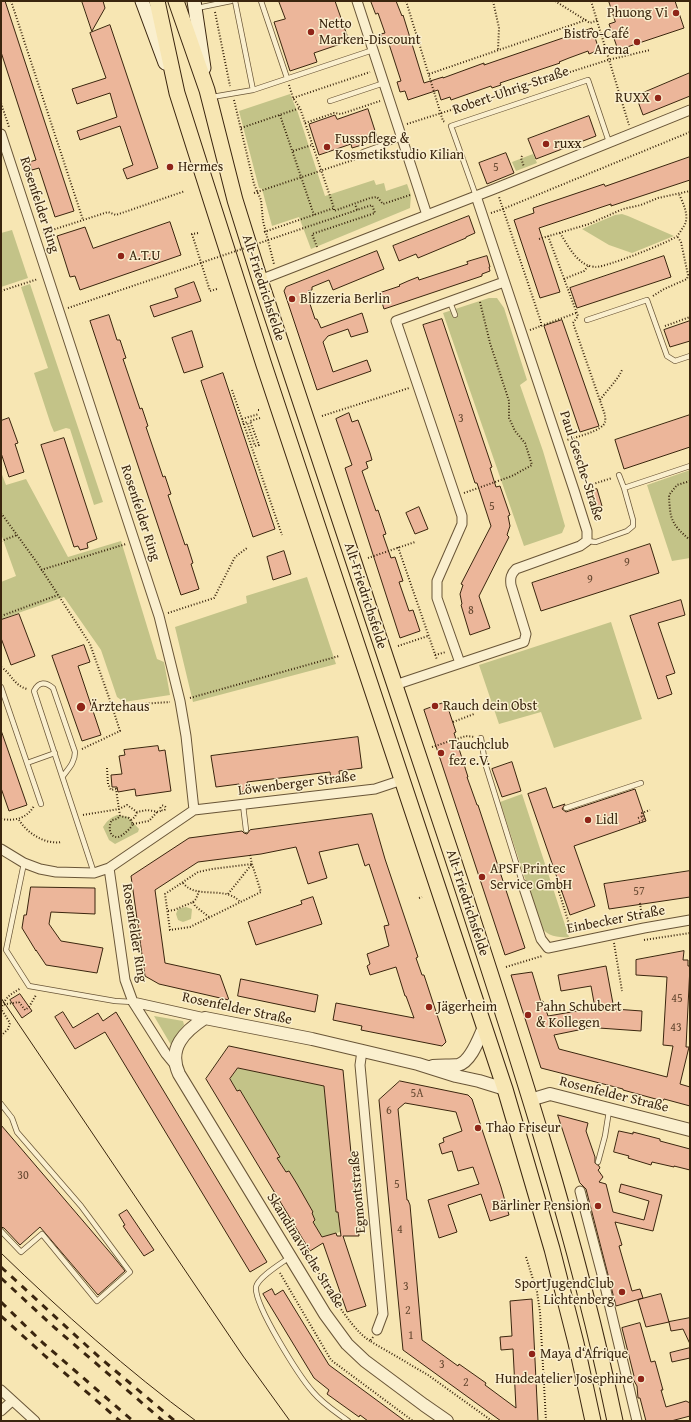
<!DOCTYPE html>
<html>
<head>
<meta charset="utf-8">
<style>
	body { margin:0 }
	#map { position:relative; width:691px; height:1422px; overflow:hidden; background:#f7e6b3; font-family:"Gentium Book Plus",serif }
	canvas { display:block }
	.frame { position:absolute; inset:0; border:2px solid #3a250e; pointer-events:none }
</style>
</head>
<body>
<div id="map">
<canvas width="691" height="1422"></canvas>
<div class="frame"></div>
</div>
<script>
const c = document.querySelector('canvas').getContext('2d');
c.lineJoin = 'round';
function fill(path, color) { c.fillStyle = color; c.fill(path, 'evenodd'); }
function stroke(path, color, width, dash) { c.strokeStyle = color; c.lineWidth = width; c.lineCap = dash ? 'butt' : 'round'; c.setLineDash(dash || []); c.stroke(path); }
function drawText(font, color, halo, rows, align = 'center') {
  c.font = font + ' "Gentium Book Plus",serif'; c.lineWidth = 3; c.setLineDash([]); c.textBaseline = 'middle'; c.strokeStyle = halo; c.fillStyle = color; for (const [text, x, y, turn = 0] of rows) {
    c.save(); c.translate(x, y); c.rotate((+turn || 0) * Math.PI / 180); c.textAlign = isNaN(turn) ? turn : align; if (halo) c.strokeText(text, 0, 0); c.fillText(text, 0, 0); c.restore();
  }
}
const green = new Path2D(`
	M290,94L298,113L325,196L374,180L376,185L384,183L386,191L407,184L411,195L410,208L311,249L299,217L272,226L262,189L259,188L239,111Z
	M533,154L537,163L516,171L512,162Z
	M622,214L628,216L674,236L632,253L609,245L582,229L615,215Z
	M12,230L28,278L1,287V233Z
	M30,284L103,502L94,505L70,429L66,428L54,432L51,425L34,373L48,368L21,287Z
	M489,298H497L504,308L527,380L520,385L543,451L565,526L562,533L524,546L443,313Z
	M690,470V558L672,561L647,485Z
	M1,472L6,485L26,479L68,557L121,541L157,659L164,662L170,695L124,702L117,697L101,650L64,597L1,619V582L16,576L1,534Z
	M307,577L336,664L193,702L175,627L247,603L246,596Z
	M611,622L642,719L554,748L541,712L499,724L479,665Z
	M522,794L569,937C557,938 545,936 540,924L500,802Z
	M117,815L128,817L139,829L138,832L115,844L109,840L103,827C107,821 110,818 117,815Z
	M186,907L192,909L191,919L183,922L178,920L176,914L178,909Z
	M154,1016L183,1021L184,1025L177,1034L171,1045Z
	M238,1068L324,1086L336,1212H338L340,1232L322,1237L313,1222L315,1220L311,1214L313,1212L311,1208L308,1210L289,1171L286,1172L277,1158L280,1156L277,1150L273,1152L265,1138L268,1136L264,1130L261,1131L253,1118L256,1116L240,1090L237,1091L230,1079Z`);
const building = new Path2D(`
	M1,1H5L74,211L55,217L39,168L32,170L29,162L36,160L1,52Z
	M82,1H103L105,8L92,31Z
	M279,1H335L349,41L314,53L317,62L290,71L274,22L285,19Z
	M371,1H396L402,16L403,15L424,83L443,77V78L484,63V65L592,28L599,50L589,54L588,51L569,58L559,62L560,63L500,83L501,85L492,88L491,86L451,100L450,97L441,100L438,90L408,100L405,91L400,92L397,82L401,81L388,41L384,43L381,34L385,33L378,13L376,14Z
	M609,1H675L684,28L618,50L609,24L615,22Z
	M110,25L158,168L127,179L123,169L133,165L120,126L80,140L77,131L117,117L110,93L77,104L72,89L106,78L90,33Z
	M690,73V96L643,115L636,96Z
	M368,109L378,140L352,148L351,144L319,155L309,124L335,115L337,119Z
	M589,116L596,136L536,159L528,139Z
	M506,153L514,173L487,184L479,163Z
	M690,157V180L611,206V204L539,228L560,292L540,298L514,220L534,213L533,208L604,184L605,186Z
	M469,216L475,233L466,237V238L418,258L416,254L399,261L393,246Z
	M170,222L181,255L80,290L75,276L70,277L57,236L85,227L93,248Z
	M377,251L384,269L333,290L329,280L312,287V290L308,291L311,300L309,301L315,319H317L321,328L362,313L368,332L351,337L348,329L328,336L323,342L333,372L367,360L371,371L317,390L284,291L286,287Z
	M487,256L490,267H489L490,271L482,274V276L384,309L379,293L400,286L399,285L408,281L418,277L419,280L468,264L467,262Z
	M664,256L671,277L577,308L570,288Z
	M194,282L201,301L154,317L150,306L178,297L175,289Z
	M109,315L117,340H120L126,358L123,359L140,409L142,408L148,426L146,427L163,477L165,476L171,494L168,495L185,545L187,544L193,563L191,564L199,589L181,595L90,321Z
	M442,319L492,467L490,468L496,487L500,486L510,515L508,516L510,526L507,535L509,537L479,596L490,628L470,635L461,605L462,604L460,594L463,585L461,584L491,526L477,483H475L423,325Z
	M562,320L599,426L580,432L544,326Z
	M690,321V341L670,347L664,330Z
	M192,331L203,367L184,373L172,338Z
	M223,373L275,529L253,537L201,381Z
	M349,413L352,422L358,420L370,453L372,460L366,462L368,468L362,471L376,511L378,510L386,534L383,535L391,558L395,557L403,581L399,582L409,611L413,610L420,631L400,638L345,468L352,465L336,419Z
	M690,415V447L624,469L615,440Z
	M9,418L18,443L15,444L24,472L9,477L1,453V421Z
	M64,438L97,539L87,543L88,548L80,550L78,546L74,547L41,445Z
	M597,489L602,506L594,508L588,492Z
	M419,507L428,529L415,534L406,513Z
	M650,544L659,573L541,611L532,583Z
	M284,551L291,574L273,580L267,557Z
	M681,600L685,615L658,623L675,673L666,676L672,694L658,699L630,616Z
	M19,614L35,656L11,665L1,638V620Z
	M84,645L90,662L78,666L101,735L82,741L52,656Z
	M446,702L456,732L454,733L468,777H467L477,805H478L525,948L505,955L424,710Z
	M2,733L27,805L9,811L1,788V734Z
	M358,737L362,768L339,771L340,779L331,781L330,772L247,782L248,791L240,792L239,784L216,787L211,756Z
	M158,746L159,751L165,750L171,791L136,796L135,789L118,792L117,787H112L111,775L122,774L119,756L125,755L124,750Z
	M512,762L521,791L502,797L492,769Z
	M546,788L553,808L565,804L562,809L566,812L635,789L646,821L574,846L595,906L570,915L528,794Z
	M372,814L385,859L418,957L416,958L422,975H424L446,1042L442,1046L361,1030L362,1026L333,1020L336,1003L414,1018L406,996H405L396,967L370,975L367,966L370,964L367,954L389,946L384,926L389,925L369,864L365,866L358,844L319,852L327,878L308,884L296,847L261,854L198,862L155,890L165,963L220,975L229,1000L159,984L145,976L131,876L189,838L242,831L244,833L247,834L250,830Z
	M690,871V897L609,909L604,884Z
	M31,887L95,888V914L51,912L49,924L61,941L103,948L97,973L46,965L36,950V951L22,928L24,915H26Z
	M313,897L322,924L256,945L248,922L302,904L301,901Z
	M684,951L683,960H688V966H690L686,1047H689L680,1084L690,1087V1106L664,1099L663,1101L623,1090V1089L541,1068L511,975L532,972L541,1002L543,1001L548,1016L595,1008L591,986L561,991L558,975L606,966L614,1009L642,1011L641,1031L599,1028L598,1026L554,1035L559,1049L667,1077L673,1046L663,1045L667,977L636,975V960Z
	M241,979L318,995L315,1012L238,996Z
	M20,994L32,1011L22,1018L10,1000Z
	M63,1012L73,1028L98,1013L103,1021L116,1012L267,1262L250,1272L105,1032L75,1049L55,1017Z
	M229,1046L343,1070L359,1236H343L366,1306L347,1312L323,1243L310,1251L206,1079ZM238,1068L324,1086L336,1212H338L341,1236H337L336,1233L322,1237L313,1222L315,1220L312,1213L313,1212L297,1184L289,1171L286,1172L277,1158L280,1157L240,1090L237,1091L230,1079Z
	M400,1081L468,1095L472,1099L501,1187L509,1215L490,1221L481,1194L448,1205L457,1232L439,1238L428,1200L479,1184L473,1167L458,1171L452,1151L442,1154L439,1144L444,1142L443,1138L462,1131L456,1112L405,1103L398,1109L407,1200H408L410,1205L422,1340L458,1366L459,1364L486,1383L485,1385L516,1408L513,1349L501,1350L500,1337L512,1336L510,1301L532,1299L538,1421H501L403,1350L379,1100Z
	M558,1115L588,1123L586,1131L595,1157V1163L599,1166L600,1168L598,1170L603,1177L599,1182L606,1184L613,1212L644,1220L649,1201L619,1192L621,1184L662,1195L653,1231L615,1222L622,1245L619,1246L632,1291L640,1289L643,1298L616,1306L586,1189L580,1183Z
	M1,1125L113,1256L125,1271L98,1295L40,1227L20,1245L4,1228L1,1227Z
	M619,1131L633,1134V1132L660,1139V1141L690,1149V1170L674,1166V1167L652,1162L651,1165L628,1158L629,1156L614,1152Z
	M127,1210L154,1250L144,1256L123,1226L125,1225L119,1215Z
	M272,1289L275,1295L283,1290L329,1365L405,1421H368L360,1415L359,1417L327,1394L329,1390L314,1378L263,1294Z
	M661,1294L669,1322L646,1327L638,1300Z
	M690,1318V1344L683,1329L671,1331L669,1322Z
	M640,1323L651,1362L655,1361L663,1390H661L666,1407L686,1401L690,1403V1416L671,1421H646L640,1398H638L637,1386L633,1379V1377L634,1376L622,1328Z
	M690,1348V1358L672,1362L670,1353Z`);
const path = new Path2D(`
	M11,1L83,220
	M406,1L443,121L445,122
	M493,1L499,28L498,50
	M555,1L590,23L598,20
	M591,1L629,125
	M215,12L230,86
	M429,74L586,20
	M289,85L293,98L300,108L334,208
	M293,98L370,72
	M234,100L254,184L261,200L263,221L274,264
	M1,103L9,127
	M280,115L314,215
	M305,123L334,113L341,114L380,101
	M407,124L608,60L650,50
	M241,128L300,108
	M293,151L312,145
	M522,156L521,158L524,167
	M254,193L359,158
	M491,213L503,209L499,197
	M264,232L334,208V211L370,198L377,197L383,204L410,195
	M43,233L108,212L116,215L185,191
	M198,233L192,234L210,291L217,289
	M560,233C567,244 575,260 587,265C589,266 594,267 596,267C606,267 668,243 677,236C679,234 682,229 684,226C690,216 683,203 679,194
	M548,236L578,316L573,323L605,415C605,417 606,421 605,422C603,431 576,437 567,440
	M539,239L589,224L623,209L641,205L658,198L690,191
	M317,247L312,234L375,213L372,205L357,210L355,204
	M564,279L584,271L588,266
	M1,291L38,279
	M653,296L664,289L687,279L688,275L681,242L677,236
	M68,308L109,294
	M541,326V322L503,209L690,132
	M665,326L690,317
	M530,330L576,313
	M232,390L282,535
	M600,400C607,390 617,381 622,370
	M258,410H261
	M322,416L409,388
	M242,419L259,414
	M243,424L247,422L255,446L259,445L250,421L260,418
	M690,481L677,485L669,495C670,519 671,524 690,540
	M584,487L612,478
	M464,493L512,476L532,465L525,443L515,431L509,418V401L490,343L480,302
	M1,513L38,564L90,644L112,706L170,702
	M1,541L17,535
	M398,547L437,660
	M368,558L415,542
	M41,570L126,544
	M168,613L214,598L235,557L247,548
	M1,616L58,595
	M398,646L428,636
	M435,655L446,652
	M1,667C12,674 13,685 27,689
	M190,698L339,656
	M453,722L474,714
	M432,747L466,736L475,737
	M82,749L120,731L112,706
	M107,768L108,784L111,790L116,789L120,816L117,819L112,820C108,826 109,838 118,837C123,836 131,828 133,824L129,818L120,816
	M160.5 808a2.5 2.5 0 1 1 5 0a2.5 2.5 0 1 1-5 0Z
	M83,815L119,809L127,805L137,812L147,810L159,812L162,810
	M638,818L643,816
	M1,819C15,821 26,819 34,806
	M19,820C27,833 45,845 62,842
	M131,820L135,817L137,812
	M639,822L644,820L642,813L650,810
	M133,824L149,821L157,812
	M250,855L252,864L261,892L190,927L170,930L165,894L198,872L212,869L252,864
	M183,883C196,900 226,885 240,902
	M562,891L559,892L572,933
	M228,894L252,864
	M419,898L422,897
	M193,902L196,899L199,891
	M640,903L642,918
	M168,911L174,910L193,902L195,906L209,917
	M644,940L690,933
	M614,943L622,991
	M506,967L542,956
	M19,1002L25,1010L29,1007L36,995
	M1,1036L8,1029L10,1023L1,1009C6,996 10,995 21,988
	M299,1250L303,1247C318,1271 347,1327 370,1341
	M526,1257L537,1292L540,1312L546,1421
	M280,1273L331,1360L413,1421
	M373,1337L370,1341L428,1375L492,1421`);
const service = new Path2D(`
	M235,1L253,90
	M261,1L287,78
	M197,8L231,1
	M212,97L253,90L373,50
	M330,101L384,83
	M378,147L380,156
	M363,152L402,138
	M476,196L451,126L588,80L609,142
	M450,302L455,315
	M587,320L647,300L667,356L675,361L690,356
	M619,475L624,488
	M587,541L596,542L627,531L633,526V520L624,488L690,466
	M1,687L41,804
	M481,738L485,763L523,885
	M27,763L55,753
	M63,776C69,768 75,762 75,752L53,688C46,682 39,681 34,691L94,873
	M243,805L246,830
	M566,808L641,783
	M24,863L6,950L29,986L115,1001L133,1002
	M1,1104L12,1118L17,1132L81,1206L130,1272L97,1301L42,1234L21,1252L1,1231
	M598,1162L605,1136L609,1111
	M290,1257C282,1263 258,1277 256,1287C254,1305 299,1376 313,1392C323,1404 336,1412 348,1421`);
const minor = new Path2D(`
	M357,1L427,215
	M1,134L159,616L180,701L186,736L194,810
	M260,280L494,189L690,110
	M460,663L437,598V581L462,524V516L396,321L504,282
	M395,685L524,642L526,634L511,585C510,578 511,574 516,569L580,546L587,541V531L574,490L476,196
	M1,849L24,863L40,869L56,872L94,873L109,868L194,810L375,789L402,780
	M109,868L125,980L133,1002L166,1054L175,1065
	M523,885L541,939L548,948L644,928L690,920
	M133,1002L205,1018
	M362,1051L360,1065L383,1314L377,1330
	M580,1191L604,1282L637,1421
	M1,1390L35,1421
	M1,1411L12,1401`);
const tertiary = new Path2D(`
	M433,1066C441,1065 450,1066 458,1065C471,1062 479,1038 484,1027
	M530,1100L550,1094L690,1130
	M447,1421L424,1405L365,1361L347,1344L325,1314L179,1074C167,1048 185,1031 205,1018L312,1039L418,1064L456,1076L479,1081L505,1089`);
const secondary = new Path2D(`
	M142,1L165,63
	M194,1L204,68`);
const primary = new Path2D(`
	M157,1L177,93L212,203L264,365L505,1089L552,1249L576,1343L593,1421
	M176,1L207,90L235,200L260,280C323,472 388,664 452,856C513,1042 575,1229 615,1421`);
const tram = new Path2D(`
	M1,998L243,1356L290,1421
	M1,1253C63,1313 127,1370 196,1421`);
const rail = new Path2D(`
	M1,1267L99,1357L175,1421
	M1,1278L55,1328L163,1421
	M1,1302L43,1343L133,1421
	M1,1316L44,1355L120,1421`);
const pathBridge = new Path2D(`
	M109,294L357,210
	M1,1005L19,1002`);
const markers = [
	[676,13,4,"#8f2418"],
	[311,32,4,"#8f2418"],
	[637,42,4,"#8f2418"],
	[658,98,4,"#8f2418"],
	[546,144,4,"#8f2418"],
	[327,147,4,"#8f2418"],
	[170,167,4,"#8f2418"],
	[121,256,4,"#8f2418"],
	[292,299,4,"#8f2418"],
	[435,706,4,"#8f2418"],
	[81,707,5,"#8f2418"],
	[441,753,4,"#8f2418"],
	[588,820,4,"#8f2418"],
	[482,877,4,"#8f2418"],
	[429,1007,4,"#8f2418"],
	[528,1015,4,"#8f2418"],
	[478,1128,4,"#8f2418"],
	[598,1206,4,"#8f2418"],
	[622,1292,4,"#8f2418"],
	[532,1354,4,"#8f2418"],
	[641,1379,4,"#8f2418"]
];
const numberNames = [
	["5",496,168],
	["3",461,419],
	["5",492,507],
	["9",627,563],
	["9",590,580],
	["8",471,611],
	["57",639,892],
	["45",677,999],
	["43",676,1028],
	["5A",417,1094],
	["6",389,1111],
	["30",23,1176],
	["5",397,1185],
	["4",400,1230],
	["3",406,1287],
	["2",408,1311],
	["1",411,1336],
	["3",442,1365],
	["2",466,1383]
];
const poiNames = [
	["Phuong Vi",668,13,"right"],
	["Netto",319,24],
	["Marken-Discount",319,40],
	["Bistro-Café",629,34,"right"],
	["Arena",629,50,"right"],
	["RUXX",650,98,"right"],
	["Fusspflege &",335,139],
	["Kosmetikstudio Kilian",335,155],
	["ruxx",554,144],
	["Hermes",178,167],
	["A.T.U",129,256],
	["Blizzeria Berlin",300,299],
	["Rauch dein Obst",443,706],
	["Ärztehaus",90,707],
	["Tauchclub",449,745],
	["fez e.V.",449,761],
	["Lidl",596,820],
	["APSF Printec",490,869],
	["Service GmbH",490,885],
	["Jägerheim",437,1007],
	["Pahn Schubert",536,1007],
	["& Kollegen",536,1023],
	["Thao Friseur",486,1128],
	["Bärliner Pension",590,1206,"right"],
	["SportJugendClub",614,1284,"right"],
	["Lichtenberg",614,1300,"right"],
	["Maya d‘Afrique",540,1354],
	["Hundeatelier Josephine",633,1379,"right"]
];
const streetNames = [
	["Robert-Uhrig-Straße",511,91,-19],
	["Rosenfelder Ring",39,205,72],
	["Alt-Friedrichsfelde",263,288,72],
	["Paul-Gesche-Straße",581,466,72],
	["Rosenfelder Ring",140,513,72],
	["Alt-Friedrichsfelde",365,596,72],
	["Löwenberger Straße",297,784,-7],
	["Alt-Friedrichsfelde",467,903,72],
	["Einbecker Straße",616,920,-11],
	["Rosenfelder Ring",134,933,81],
	["Rosenfelder Straße",237,1009,12],
	["Rosenfelder Straße",614,1095,14],
	["Egmontstraße",358,1192,-95],
	["Skandinavische Straße",305,1251,58]
];
fill(green, '#c3c388');
fill(building, '#ecb69a');
stroke(building, '#3a250e', 1);
stroke(service, '#695537', 6);
stroke(minor, '#695537', 11);
stroke(tertiary, '#695537', 14);
stroke(secondary, '#3a250e', 15);
stroke(primary, '#3a250e', 17);
stroke(path, '#3a250e', 2, [1, 2]);
stroke(service, '#faefce', 4.5);
stroke(minor, '#faefce', 9);
stroke(tertiary, '#faefce', 12);
stroke(secondary, '#faefce', 13);
stroke(primary, '#f7e6b3', 15);
stroke(tram, '#3a250e', 1);
stroke(rail, '#3a250e', 3, [7, 7]);
stroke(pathBridge, '#3a250e', 2, [1, 2]);
for (const [x, y, r, color] of markers) { const dot = new Path2D(); dot.arc(x, y, r, 0, 2 * Math.PI); c.fillStyle = color; c.fill(dot); stroke(dot, '#faefce', 1.5); }
drawText('12px', '#664931', null, numberNames);
drawText('14px', '#3a250e', '#faefce', poiNames, 'left');
drawText('14px', '#3a250e', '#faefce', streetNames);
</script>
</body>
</html>
